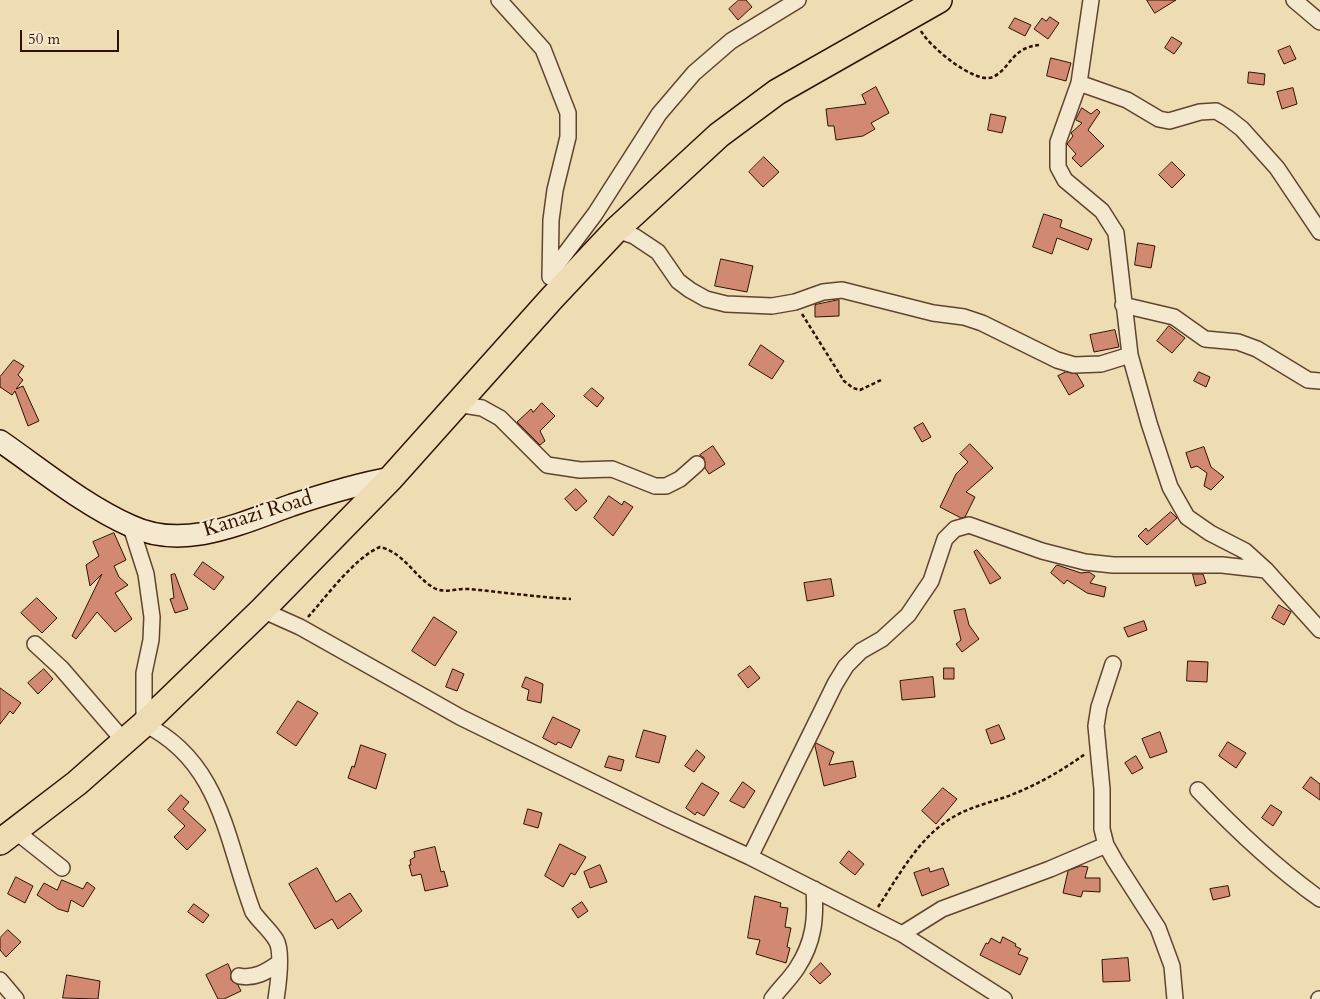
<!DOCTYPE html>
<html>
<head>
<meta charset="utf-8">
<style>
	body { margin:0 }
	#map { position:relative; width:1320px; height:999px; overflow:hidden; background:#eedcb3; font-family:Cardo,serif }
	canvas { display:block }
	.scale { position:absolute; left:20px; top:30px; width:99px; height:22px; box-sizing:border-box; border:2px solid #311202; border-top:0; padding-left:6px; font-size:15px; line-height:18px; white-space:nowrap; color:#311202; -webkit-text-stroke:4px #f4e8ce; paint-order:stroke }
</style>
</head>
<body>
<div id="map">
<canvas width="1320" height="999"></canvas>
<div class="scale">50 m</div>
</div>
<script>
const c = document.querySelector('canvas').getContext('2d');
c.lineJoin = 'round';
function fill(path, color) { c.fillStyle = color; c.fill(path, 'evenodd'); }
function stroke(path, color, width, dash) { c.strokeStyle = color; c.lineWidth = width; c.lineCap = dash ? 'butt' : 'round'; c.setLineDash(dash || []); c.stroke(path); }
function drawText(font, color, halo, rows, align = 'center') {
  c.font = font + ' Cardo,serif'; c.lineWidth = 4.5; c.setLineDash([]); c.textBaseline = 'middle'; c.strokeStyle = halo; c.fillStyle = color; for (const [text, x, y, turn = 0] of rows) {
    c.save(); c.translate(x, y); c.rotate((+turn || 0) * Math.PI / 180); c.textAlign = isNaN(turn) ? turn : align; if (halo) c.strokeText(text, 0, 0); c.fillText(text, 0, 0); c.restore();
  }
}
const building = new Path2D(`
	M739,0H746L752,7L738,20L729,9Z
	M1147,0H1176L1155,13Z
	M1050,17L1059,23L1048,39L1034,29L1042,18L1046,21Z
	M1015,18L1031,25L1025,36L1009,28Z
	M1172,37L1182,43L1174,54L1165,48Z
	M1290,46L1296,59L1284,64L1278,51Z
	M1051,58L1071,63L1066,81L1047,76Z
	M1249,72L1265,74L1264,85L1248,83Z
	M876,87L889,113L871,123L875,129L863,136L836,140L834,126H828L826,109L866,104L862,95Z
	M1293,88L1297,104L1282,109L1277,92Z
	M1082,108L1091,114L1097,109L1100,112L1088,130L1104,146L1081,167L1072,158L1076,154L1067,144L1073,136L1071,133L1082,123L1076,120Z
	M991,114L1006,117L1002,133L988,130Z
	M764,157L779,172L763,187L749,172Z
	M1172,162L1185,175L1172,188L1159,175Z
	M1044,214L1062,220L1060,227L1092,239L1088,250L1057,238L1052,254L1033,247Z
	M1138,243L1155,246L1151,268L1135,265Z
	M721,259L753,266L747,292L715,286Z
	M839,300V316L815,317V305Z
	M1169,326L1185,338L1172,353L1157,341Z
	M1115,330L1119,347L1094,352L1090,335Z
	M761,345L784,361L772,379L749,365Z
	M14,360L24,366L18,375L23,380L16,389L23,386L39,421L28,426L15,391L12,395L0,387V377Z
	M1066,372L1077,374L1084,386L1069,395L1058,376Z
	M1199,372L1210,377L1206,387L1194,381Z
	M592,388L604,398L597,407L584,396Z
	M542,403L555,416L540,431L545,441L540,445L517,422L531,409L533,412Z
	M923,423L931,437L922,442L914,428Z
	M970,444L993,468L966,492L975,497L965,517L961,518L940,507L956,474L968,462L960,454Z
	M713,446L725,464L709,474L705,468L704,458L700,455Z
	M1204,447L1211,467L1224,477L1211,490L1204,486L1207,473L1197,466L1191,468L1186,453Z
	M576,489L587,501L576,511L565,499Z
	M609,496L622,505L624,501L633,507L613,536L594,518Z
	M1171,512L1177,518L1147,545L1138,536L1146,528L1148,531Z
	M114,533L126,560L114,566L119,577L128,585L115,593L132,619L115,632L97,612L76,639L72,636L102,574L90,586L86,565L99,556L93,542Z
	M977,550L1001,578L990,584L974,552Z
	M203,562L224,577L214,590L194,575Z
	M1057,565L1081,573L1089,572L1095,576L1090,583L1106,587L1104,597L1087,593L1067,580L1064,584L1051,573Z
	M175,574L188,609L175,613L170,599L174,598L171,575Z
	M1193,574H1203L1206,583L1196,586Z
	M831,579L834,596L807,601L804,583Z
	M37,598L57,618L42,633L21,613Z
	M1279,605L1291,612L1284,625L1272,618Z
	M965,609L969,625L979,639L962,652L956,644L961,640L954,611Z
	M434,617L457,632L435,666L412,651Z
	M1144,621L1147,630L1128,637L1124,628Z
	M1188,661L1208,662L1207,682L1187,681Z
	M750,666L760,678L748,688L738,675Z
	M944,668H954V679H944Z
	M44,669L53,679L38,694L28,683Z
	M453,669L464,674L457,691L446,687Z
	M526,677L543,684L541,703L527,700L529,690L522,687Z
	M933,677L935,697L902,700L900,681Z
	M0,688L21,703L13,714L10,711L0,724Z
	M298,701L318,713L296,746L277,733Z
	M553,717L580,730L571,748L558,742L556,745L543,738Z
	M999,725L1005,739L991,744L986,730Z
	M644,730L666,736L659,763L636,757Z
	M1160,732L1167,752L1150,758L1142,739Z
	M1228,742L1246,753L1236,768L1219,756Z
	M816,743L834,752L829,765L853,761L856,777L824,786L815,746Z
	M361,745L386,754L376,789L348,778L352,766L354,767Z
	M697,750L705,757L694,772L685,766Z
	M609,756L624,760L621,771L605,767Z
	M1136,756L1143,768L1132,774L1125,763Z
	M1311,777L1320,784V800L1303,788Z
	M743,782L755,791L744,808L730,801Z
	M702,783L719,793L704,816L697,812L695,815L686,808Z
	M943,788L957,799L936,824L922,811Z
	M181,795L189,802L183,809L206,830L187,850L174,837L185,826L168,810Z
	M1271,805L1282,812L1273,826L1262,818Z
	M528,809L542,813L538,828L524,824Z
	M560,844L586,857L575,875L571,873L563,887L545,876Z
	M435,847L441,872L444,871L448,886L425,891L421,874L412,876L409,865H411L410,860L415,857L414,852Z
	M849,851L864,864L855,875L840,863Z
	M600,865L607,882L590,888L584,872Z
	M1081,866L1088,867L1085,878H1100V892L1083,891L1081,897L1063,893L1068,871Z
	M317,868L336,902L350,893L362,911L338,929L332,919L315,929L289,884Z
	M929,868L930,872L943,868L949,885L922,896L914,873Z
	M16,877L33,886L25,903L8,894Z
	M62,880L83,889L87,882L95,888L83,907L71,900L68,912L58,909L37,895L44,883L57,890Z
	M1228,886L1230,896L1213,900L1210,889Z
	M755,896L781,903L780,907L788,908L785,927L791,928L787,947L790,948L786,963L756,954L760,940L748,938Z
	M582,902L588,911L578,918L572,909Z
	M194,904L209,915L203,923L188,912Z
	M8,930L21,942L6,957L0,950V938Z
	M1003,937L1016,944L1015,946L1021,949L1018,954L1028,958L1020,975L980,955L986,943L988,944L991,938L1000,943Z
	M1128,958L1130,981L1103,982L1102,960Z
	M821,963L831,974L820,984L810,974Z
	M228,964L231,971V980L238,985L241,991L224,999H218L206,975Z
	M67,975L100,981L98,999L63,998Z`);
const path = new Path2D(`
	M921,31C929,46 975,85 993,77C1011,68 1011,48 1039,45
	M802,314L844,381L853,388L860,390L881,380
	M308,617C327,596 354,558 380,547C403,552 415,577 434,588C446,594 456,588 468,589C502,592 536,597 571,599
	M878,907C898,877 917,841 947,821C967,807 990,803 1011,795C1037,785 1063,770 1085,754`);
const minor = new Path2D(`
	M499,0L543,49L568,113V137L555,190L551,220L550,277
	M1091,0L1079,83L1058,142V167L1065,180L1102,211L1116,233L1130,355L1149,423L1170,487L1187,517L1210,533L1245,551L1266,570L1320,630
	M1294,0L1320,22
	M1079,83L1127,100L1159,119L1169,121L1200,112L1216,111L1228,118L1242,129L1277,168L1320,232
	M616,230L634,236L658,252L678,281L690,290L706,299L726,304L772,306L795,302L823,292L842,290L933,313L964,317L982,323L1057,360L1074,365L1101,364L1130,355
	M550,274L595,214L659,114L694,73L731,41L798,0
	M1123,305L1174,317L1205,339L1238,342L1257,349L1308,380L1320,381
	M457,404L482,408L500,418L547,465L580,470L612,469L655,486H666L680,479L697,464
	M131,527L146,574L152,617L151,640L144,673V724C221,761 226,840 253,912C260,922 270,930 276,940C283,951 278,986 276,999
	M262,610L300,627L460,717L666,818L750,857L902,934L1004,999
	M35,644L61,668L124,741
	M1113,664L1099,707L1096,726L1102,789V829L1106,845L1115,861L1158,928L1172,966L1175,999
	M1198,790C1236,830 1275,867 1320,899
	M14,830L62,868
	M750,857L835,684L846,666L861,651L882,639L908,615L931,581L945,539L955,529L969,525L1042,551L1085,562L1113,565H1222L1266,570
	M902,934L942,909L1050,869L1106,845
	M239,976C255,979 266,972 279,963
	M0,980L16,999
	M772,999C780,988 790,979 797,968C814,942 816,919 814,889
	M1319,999H1320`);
const secondary = new Path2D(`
	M0,441C42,470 84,505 131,526C184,551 242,523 292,505C325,494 357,484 391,478`);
const trunk = new Path2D(`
	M0,842L77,783L144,724L262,610L391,478L552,298L616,230L719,135L777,92L939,0`);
const streetNames = [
	["Kanazi Road",258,515,-17]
];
fill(building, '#d28971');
stroke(building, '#311202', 1);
stroke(minor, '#60442e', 18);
stroke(secondary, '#311202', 24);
stroke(trunk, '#311202', 28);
stroke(path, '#311202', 2.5, [4, 2.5]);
stroke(minor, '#f4e8ce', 15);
stroke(secondary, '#f4e8ce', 21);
stroke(trunk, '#eedcb3', 25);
drawText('21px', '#311202', '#f4e8ce', streetNames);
</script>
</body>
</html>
